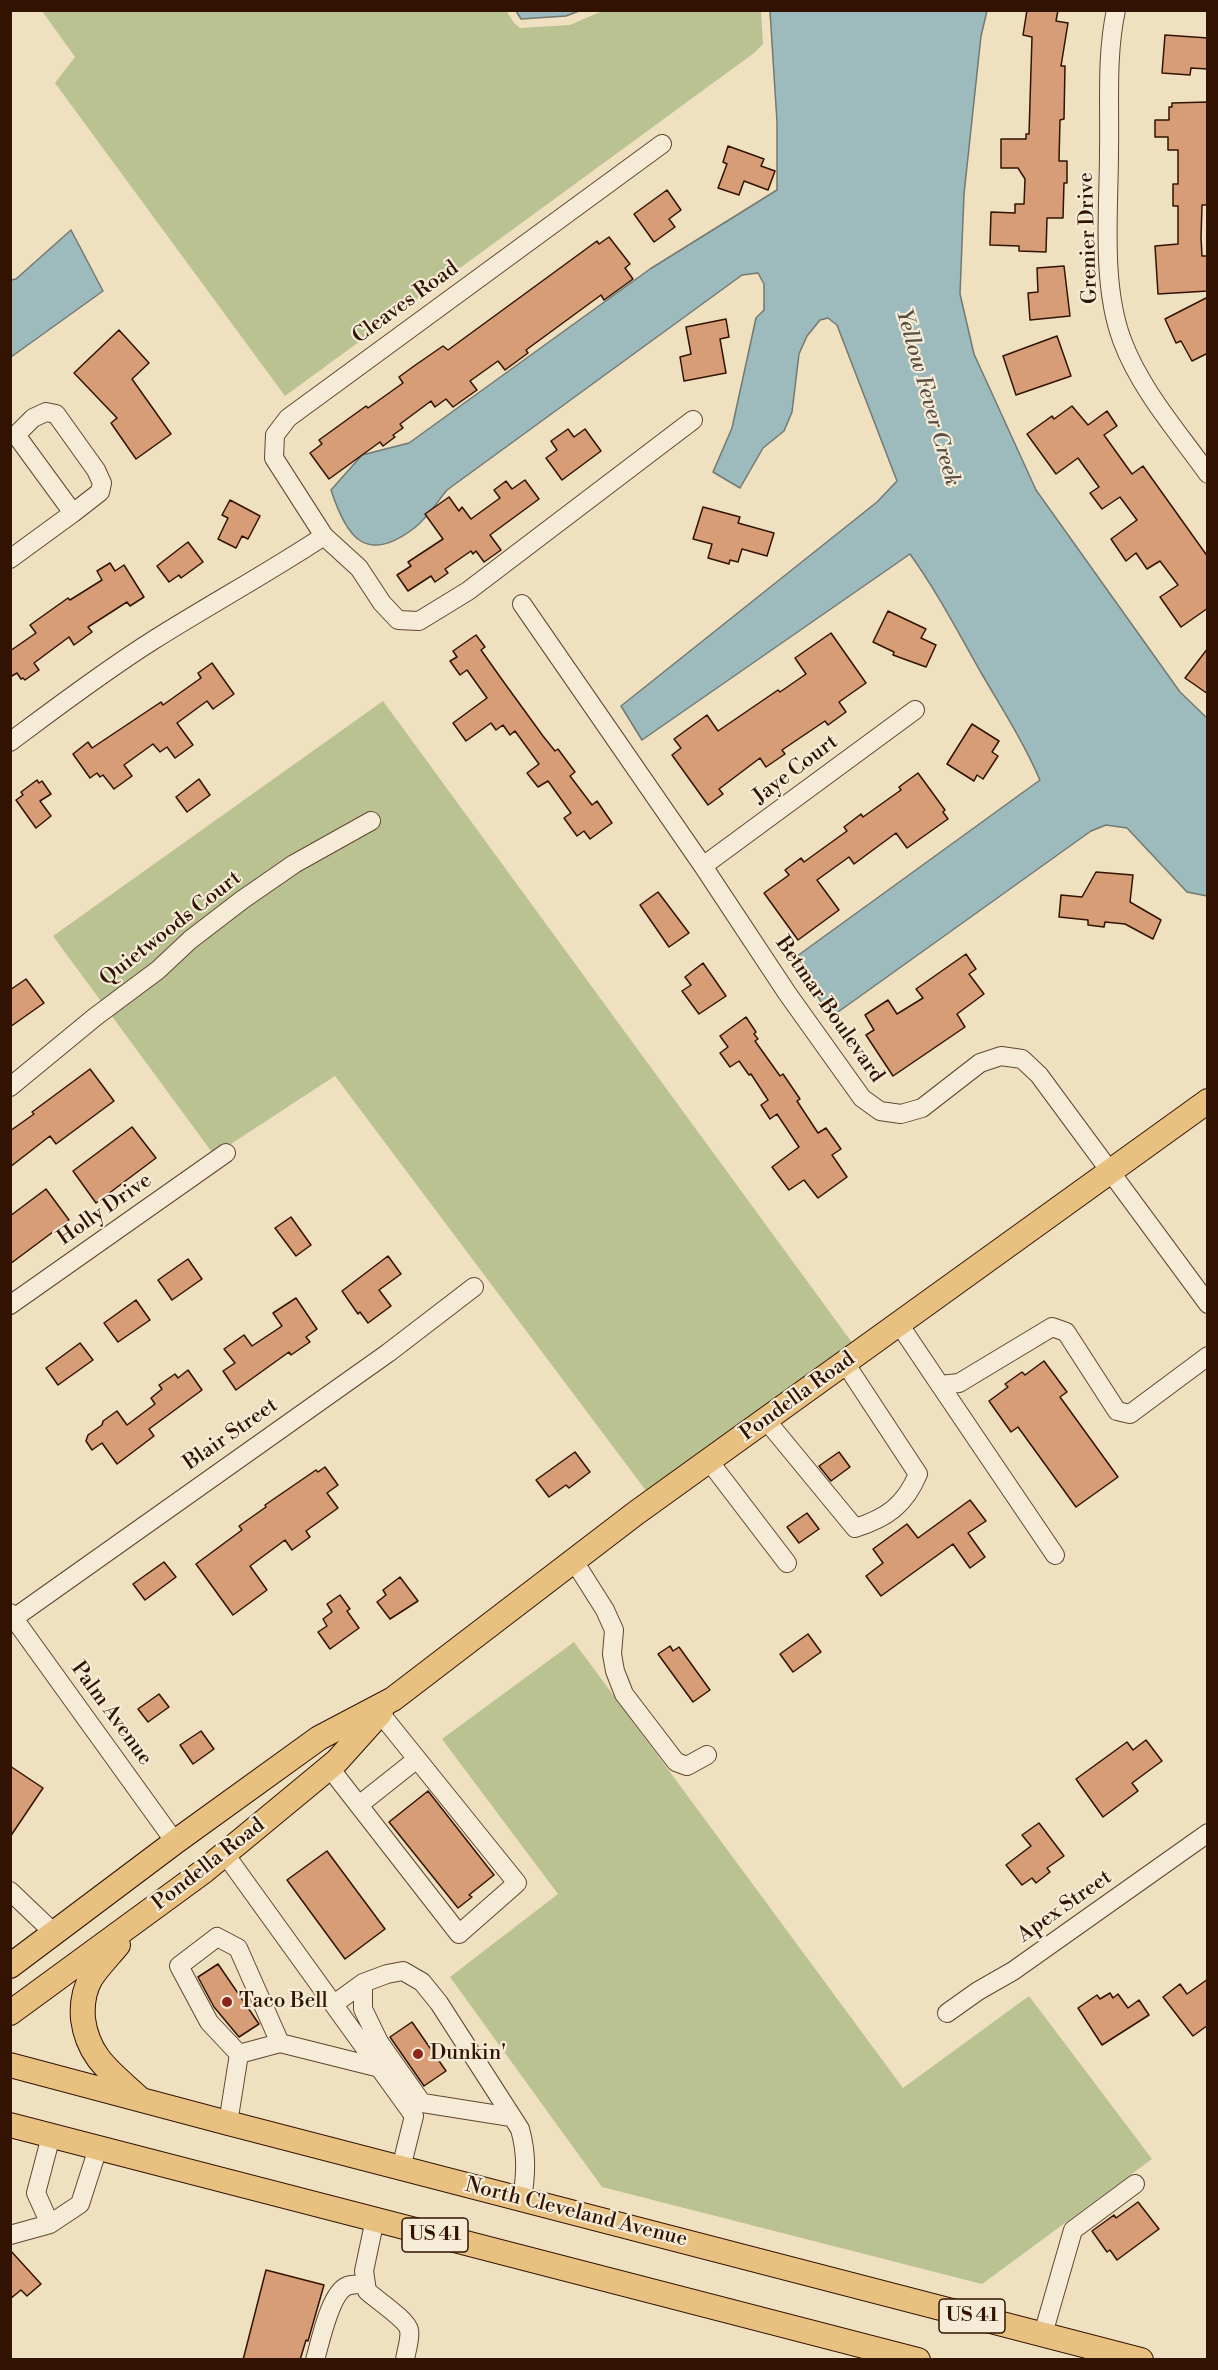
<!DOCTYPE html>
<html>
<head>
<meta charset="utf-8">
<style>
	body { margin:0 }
	#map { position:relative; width:1218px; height:2370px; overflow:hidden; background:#efe0c0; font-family:"Libre Bodoni",serif }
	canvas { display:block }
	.frame { position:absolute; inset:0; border:12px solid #321302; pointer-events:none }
</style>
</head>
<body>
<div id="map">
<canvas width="1218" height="2370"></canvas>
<div class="frame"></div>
</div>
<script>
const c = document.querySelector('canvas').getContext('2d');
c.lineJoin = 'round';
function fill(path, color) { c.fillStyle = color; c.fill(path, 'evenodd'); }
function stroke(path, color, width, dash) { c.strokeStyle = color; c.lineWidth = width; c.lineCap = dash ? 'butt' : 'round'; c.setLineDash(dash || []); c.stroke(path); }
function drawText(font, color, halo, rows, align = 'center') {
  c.font = font + ' "Libre Bodoni",serif'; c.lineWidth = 4.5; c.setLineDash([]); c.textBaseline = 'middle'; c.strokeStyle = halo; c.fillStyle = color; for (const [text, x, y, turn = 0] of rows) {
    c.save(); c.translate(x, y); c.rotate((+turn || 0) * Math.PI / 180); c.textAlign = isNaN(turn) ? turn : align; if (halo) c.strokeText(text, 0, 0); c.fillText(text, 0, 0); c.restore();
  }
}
const green = new Path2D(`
	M506,10L514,23L520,28L570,25L602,11H761L763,44L754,53L285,396L55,83L75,57L42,11Z
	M383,701L853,1344L647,1492L335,1076L214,1155L53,936Z
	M574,1642L903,2088L1029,1996L1152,2159L982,2284L602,2187L450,1977L558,1894L442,1739Z`);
const water = new Path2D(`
	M516,11H579L566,16L521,19Z
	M770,11H987L981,36L964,194L960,294L974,354L1036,490L1180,692L1207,718V896L1187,892L1127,828L1106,825L1091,831L831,1017L793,959L1040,780C1024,743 1003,710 983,676C959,634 938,593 910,554L642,740L621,706L877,502L897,481L837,325L828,318L820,320L807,336L799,354L792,412L784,431L763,448L740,488L713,472L732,428L756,318L764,310V284L758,273L742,275L447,490C437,502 426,520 413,529C365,565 346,536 331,490L362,455L409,443L650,269L777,190V122Z
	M71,230L103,291L11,357V280L16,279Z`);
const building = new Path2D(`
	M1027,10H1058L1056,21L1068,23L1061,66H1065L1064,119L1060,120L1059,161H1067V183H1064L1063,218H1047L1046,252L1019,251V246L990,245L991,212L1015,213V204H1024L1025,179L1018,168H1001V139H1026V134H1029L1032,37L1023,35Z
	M1165,35L1208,38V69L1191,68L1190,75L1162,73Z
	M1208,102V205H1202L1201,238L1202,256H1208V291L1158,294L1155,246L1178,244V206H1173V184H1178V150H1168V137H1155V120H1169V107H1172V103Z
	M728,146L764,159L761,166L775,171L768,190L744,181L739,195L718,188L727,164L723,162Z
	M667,190L681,210L669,219L675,227L654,242L634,214Z
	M609,237L630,264L625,268L633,279L604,300L601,295L526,350L528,353L505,370L498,361L470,381L477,390L453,407L446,399L435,407L431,401L400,424L403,428L393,435L395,437L383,446L380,442L329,479L310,453L322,444L319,440L366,406L368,408L403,383L399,377L414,366L443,346L448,350L597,241L599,244Z
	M1064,266L1070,316L1030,320L1028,293L1038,292L1037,268Z
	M1208,297V353L1192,361L1181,341L1176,343L1165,319Z
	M726,319L729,337L720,339L726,373L684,381L680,357L691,354L686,327Z
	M119,330L149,363L132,379L171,434L136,459L111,423L117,418L74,373Z
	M1057,336L1071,376L1016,395L1003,356Z
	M1072,406L1088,425L1107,411L1117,426L1104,435L1132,474L1143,466L1208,557V608L1181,627L1160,597L1178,585L1160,561L1147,569L1136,553L1126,561L1111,539L1137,520L1120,497L1102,509L1090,493L1099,487L1078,458L1056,474L1027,434L1052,416L1054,419Z
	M568,429L574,437L585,429L601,451L562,480L546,458L557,450L551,441Z
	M525,480L539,499L490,535L501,550L484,562L476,551L473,554L471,551L445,569L448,573L435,582L431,576L408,591L397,575L411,566L408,562L443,539L425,514L449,497L459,511L462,507L471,519L500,498L494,490L506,481L512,489Z
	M230,500L260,516L248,539L242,536L236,548L218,539L228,518L222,515Z
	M703,507L740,517L738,523L774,533L767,556L742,549L738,562L730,560L729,564L708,558L712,544L693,539Z
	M188,542L203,562L181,578L179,575L169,582L157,566Z
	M110,563L115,571L124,565L144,597L130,606L127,602L88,627L92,632L74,645L69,637L34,663L39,670L25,680L23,678L21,679L17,673L10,677V651L36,633L30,625L68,598L70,600L102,580L97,571Z
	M888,611L926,629L921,638L936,645L926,667L893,655L894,652L873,642Z
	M831,633L866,683L839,702L846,712L828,725L825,721L782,750L785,754L766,767L760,758L719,789L723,794L708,805L672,755L681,748L674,739L707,715L718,731L778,690L780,692L806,674L795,658Z
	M476,635L485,647L481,650L503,681L543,736L555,751L558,749L575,772L570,776L592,805L597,801L612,823L590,839L584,831L577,836L564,818L571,813L548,781L538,787L527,773L539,764L515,731L510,735L503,725L496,730L491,723L466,741L453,723L487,698L467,670L460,675L450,661L457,657L453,651Z
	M1208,648V694L1185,678Z
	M212,663L234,694L213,709L207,701L177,723L193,745L175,758L167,747L160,752L153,744L124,765L132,776L114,789L103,775L100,777L97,773L90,778L73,754L88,742L92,748L161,702L163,705L201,678L198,673Z
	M972,724L999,741L992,752L998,756L983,779L977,775L974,781L947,764Z
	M918,773L945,810L943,812L948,819L907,848L896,833L854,864L849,857L817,880L839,910L798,940L764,893L789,875L785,870L801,858L804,862L847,831L844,827L861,814L863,817L901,790L899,787Z
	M199,779L210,795L187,812L176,797Z
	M37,780L39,783L42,781L51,794L40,801L51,816L36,828L16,800L23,795L21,792Z
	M1096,872L1133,875L1130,902L1161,920L1153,939L1125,924L1105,922L1104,927L1088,925V920L1059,917L1061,895L1082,897Z
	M658,892L689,933L669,947L640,905Z
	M966,954L976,969L969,974L984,994L957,1014L965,1027L893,1076L866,1035L874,1030L865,1015L888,1000L897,1014L923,998L916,989Z
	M703,963L726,996L699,1014L682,991L691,985L685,977Z
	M26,979L44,1003L10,1027V990Z
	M746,1017L756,1032L754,1034L758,1039L755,1041L780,1076L783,1074L800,1099L797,1101L818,1133L826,1128L841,1149L832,1155L847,1177L818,1198L804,1180L789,1190L772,1167L799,1147L777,1114L770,1119L761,1105L768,1100L751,1074L749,1075L739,1061L730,1067L720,1053L728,1047L720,1036Z
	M90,1069L114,1101L56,1144L50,1136L10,1167V1131L34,1114L32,1112Z
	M132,1127L156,1158L96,1203L73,1171Z
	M46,1189L69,1220L10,1264V1216Z
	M291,1217L311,1245L296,1256L275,1228Z
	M388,1256L401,1274L379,1290L391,1306L368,1323L360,1312L358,1314L342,1291Z
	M188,1259L202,1279L172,1300L158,1280Z
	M296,1298L317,1329L306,1337L310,1342L291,1355L289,1352L236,1390L223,1371L235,1363L224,1349L244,1335L252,1346L282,1326L273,1313Z
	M136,1300L150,1320L118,1342L104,1323Z
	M80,1343L93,1360L58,1385L46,1368Z
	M1044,1361L1067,1392L1060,1397L1118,1477L1076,1507L1018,1427L1011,1432L989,1401L1008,1387L1005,1384L1022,1372L1025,1375Z
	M188,1370L202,1390L149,1429L154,1436L117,1464L102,1443L92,1450L86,1441L88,1435L102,1425L103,1421L117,1411L127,1425L155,1404L151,1398L162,1389L159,1385L175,1374L178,1378Z
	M575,1452L590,1472L569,1488L566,1485L549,1497L536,1480Z
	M839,1452L850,1467L831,1481L819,1466Z
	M325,1467L338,1485L327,1493L338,1508L306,1531L310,1537L292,1550L285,1540L250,1566L267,1590L233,1615L196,1564L242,1530L239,1526L266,1507L265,1505L316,1470L318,1472Z
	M970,1500L986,1521L968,1533L985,1557L970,1568L953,1544L881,1596L866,1576L883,1563L873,1549L907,1524L918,1538Z
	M807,1513L819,1529L799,1543L787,1527Z
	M164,1562L176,1577L145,1600L133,1584Z
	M400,1577L418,1601L390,1619L377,1602L386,1595L383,1590Z
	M340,1595L350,1609L347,1611L359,1628L330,1649L318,1632L327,1626L323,1619L332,1612L327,1604Z
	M808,1634L821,1652L793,1672L780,1654Z
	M670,1646L673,1651L679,1647L710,1690L693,1702L658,1654Z
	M159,1694L169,1707L148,1722L138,1709Z
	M201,1731L214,1749L193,1764L180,1745Z
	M1146,1740L1162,1761L1132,1783L1138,1791L1103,1817L1076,1779L1127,1742L1133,1750Z
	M10,1766L43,1788L10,1837Z
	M428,1791L494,1875L469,1895L472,1897L458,1908L389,1822Z
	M1039,1823L1064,1856L1047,1868L1050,1872L1036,1883L1032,1878L1022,1885L1006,1865L1031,1846L1022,1835Z
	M327,1851L385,1929L345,1959L287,1880Z
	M218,1964L259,2024L239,2037L214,2007L198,1977Z
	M1208,1979V2025L1193,2036L1163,1997L1180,1984L1187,1994Z
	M1110,1993L1113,1998L1118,1994L1128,2008L1139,2000L1149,2015L1102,2045L1078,2008L1097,1995L1100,1999Z
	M412,2022L446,2071L424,2086L390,2037Z
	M1138,2202L1159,2229L1117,2260L1110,2250L1107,2252L1092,2231L1114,2215L1116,2218Z
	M10,2250L41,2284L27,2296L21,2290L10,2299Z
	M266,2270L324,2285L308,2341L306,2340L300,2360H243Z`);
const minor = new Path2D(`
	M1116,10C1106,56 1110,104 1109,151C1109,210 1101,284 1122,340C1140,389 1178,432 1208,474
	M662,144L288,418L275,435L274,458L324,536L359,568L382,603L398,620L419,621L468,591L693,420
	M46,412L56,414L96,470L102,483L100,492L73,513L16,435L33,418Z
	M10,559L73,513
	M522,604L703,866L787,993L862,1098L880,1111L901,1114L922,1108L980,1063L1001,1056L1022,1059L1039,1075L1208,1304
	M10,742C57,707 103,672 152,641C209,605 268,573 324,536
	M703,866L915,710
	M10,1087L95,1017L158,970L190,940L242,900L294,864L371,821
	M10,1305L226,1153
	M899,1324L940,1385L959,1383L1052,1327L1066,1332L1117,1411L1130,1414L1208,1356
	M940,1385L1055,1555
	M766,1420L855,1528C887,1518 905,1505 918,1474L845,1363
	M709,1461L787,1563
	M574,1561L605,1610L614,1630L612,1654L615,1671L624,1694L676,1762L687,1766L707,1755
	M10,1613L175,1842
	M14,1618L388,1353L474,1287
	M329,1767L459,1934L517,1883L380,1713
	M359,1805L417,1759
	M225,1854L414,2116L401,2168
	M10,1891L54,1933
	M363,1983V2009L379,2042L422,2103
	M334,2004L363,1983L387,1974L403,1971L422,1982L439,2003L520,2129C527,2154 526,2174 522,2200
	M947,2013L978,1991L1013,1971L1208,1833
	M239,2054L209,2022L179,1966L217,1937L238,1948L280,2043
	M410,2101L511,2117
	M228,2123L239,2054L280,2043L380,2068
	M375,2219L364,2271L367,2291C377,2300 407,2320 409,2330C411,2338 406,2351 405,2360
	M50,2224L80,2204L98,2148
	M10,2235L50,2224L36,2193L51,2136
	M1043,2334L1073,2230L1135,2184
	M315,2360C320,2343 330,2293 347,2286C352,2284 360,2284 366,2284`);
const major = new Path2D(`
	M118,1945C109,1956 98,1967 91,1978C84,1990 82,2006 83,2019C88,2058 112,2073 139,2098
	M10,1966L175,1842L319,1738L393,1699L636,1513L1208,1101
	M10,2013L204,1871L337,1761L381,1712
	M10,2065L228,2123L1141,2360
	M10,2125L918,2360`);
const markers = [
	[227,2002,6,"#8f2418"],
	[418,2054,6,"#8f2418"]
];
const shields = [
	[435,2235,66],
	[972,2316,66]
];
const shieldNames = [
	["US 41",435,2235],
	["US 41",972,2316]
];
const streetNames = [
	["Grenier Drive",1089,238,-92],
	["Cleaves Road",406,303,-36],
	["Jaye Court",796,770,-37],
	["Quietwoods Court",171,929,-38],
	["Betmar Boulevard",829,1010,55],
	["Holly Drive",105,1210,-35],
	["Pondella Road",798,1397,-36],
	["Blair Street",231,1435,-35],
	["Palm Avenue",111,1714,54],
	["Pondella Road",209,1865,-38],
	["Apex Street",1065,1907,-35],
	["North Cleveland Avenue",576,2213,14]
];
const poiNames = [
	["Taco Bell",239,2002],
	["Dunkin'",430,2054]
];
const waterNames = [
	["Yellow Fever Creek",927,398,74]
];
fill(green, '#bac291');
fill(water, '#9dbbbc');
stroke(water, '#727872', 1.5);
fill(building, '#d79d76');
stroke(building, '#321302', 1.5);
stroke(minor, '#614632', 20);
stroke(major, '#321302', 26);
stroke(minor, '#f5ebd6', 18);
stroke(major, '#e8c080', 24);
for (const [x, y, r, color] of markers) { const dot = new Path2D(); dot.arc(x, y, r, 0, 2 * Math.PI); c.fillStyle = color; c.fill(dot); stroke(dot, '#f5ebd6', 2); }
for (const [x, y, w] of shields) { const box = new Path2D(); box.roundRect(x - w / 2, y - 17, w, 34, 4.5); c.fillStyle = '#f5ebd6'; c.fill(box); stroke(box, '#321302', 1.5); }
drawText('bold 20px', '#321302', null, shieldNames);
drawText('21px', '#321302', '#f5ebd6', streetNames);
drawText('21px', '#321302', '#f5ebd6', poiNames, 'left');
drawText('italic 22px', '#574e43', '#f5ebd6', waterNames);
</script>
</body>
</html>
